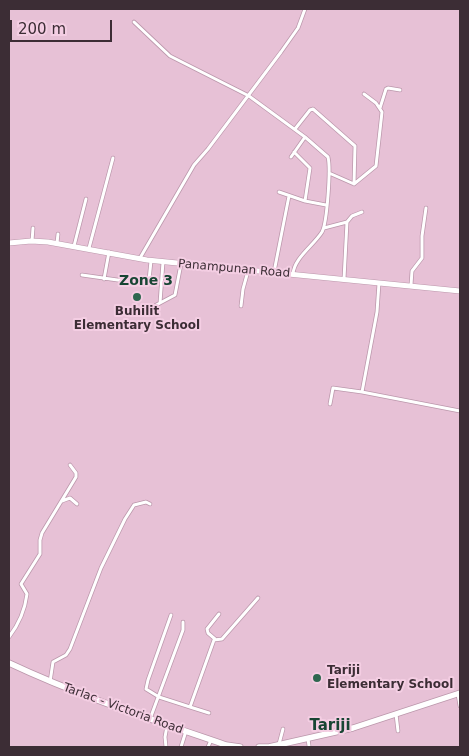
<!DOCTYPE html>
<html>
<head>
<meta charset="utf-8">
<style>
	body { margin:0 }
	#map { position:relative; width:469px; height:756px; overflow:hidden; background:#e7c1d6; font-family:"DejaVu Sans",sans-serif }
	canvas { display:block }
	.frame { position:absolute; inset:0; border:10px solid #3c2d35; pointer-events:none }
	.scale { position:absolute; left:10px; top:20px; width:102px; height:22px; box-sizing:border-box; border:2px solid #3c2d35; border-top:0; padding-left:6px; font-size:15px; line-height:18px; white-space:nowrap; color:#3c2d35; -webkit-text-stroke:4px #f4cee3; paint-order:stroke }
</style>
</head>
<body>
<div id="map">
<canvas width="469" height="756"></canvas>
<div class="frame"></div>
<div class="scale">200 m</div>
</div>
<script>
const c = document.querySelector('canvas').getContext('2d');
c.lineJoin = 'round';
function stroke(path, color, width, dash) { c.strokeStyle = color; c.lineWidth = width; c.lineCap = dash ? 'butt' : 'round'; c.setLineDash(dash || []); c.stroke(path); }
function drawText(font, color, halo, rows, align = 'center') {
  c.font = font + ' "DejaVu Sans",sans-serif'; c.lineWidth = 4; c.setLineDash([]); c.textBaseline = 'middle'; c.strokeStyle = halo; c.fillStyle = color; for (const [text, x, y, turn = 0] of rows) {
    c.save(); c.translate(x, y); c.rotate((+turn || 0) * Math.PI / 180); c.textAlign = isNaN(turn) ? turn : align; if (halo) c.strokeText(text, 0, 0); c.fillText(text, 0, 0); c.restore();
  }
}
const street = new Path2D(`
	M134,22L170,56L249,96L305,137L328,157C331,169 327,223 322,232C314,245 294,258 293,274
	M380,108L386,89L388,88L400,90
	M295,129L310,110L313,109L355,146L354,184
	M294,152L310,168L305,201L326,205
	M291,157L305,137
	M329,173L354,184L376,166L382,112L376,103L364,94
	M279,192L305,201
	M324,228L347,222L352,216L362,212
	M32,241L33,228
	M57,243L58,234
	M74,246L86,199
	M89,248L113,158
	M140,258L194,165L208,149L281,52L298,28L305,9
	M163,262L160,303L175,295L181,264
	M274,272L289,196
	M82,275L146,284L149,280L151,261
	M104,279L109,252
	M344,279L347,222
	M411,285L412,271L422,258V236L426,208
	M241,306L243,289L248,271
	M133,309L147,310L160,303
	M362,392L460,411
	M330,404L333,388L362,392L377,312L379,283
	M62,501L70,498L77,504
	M171,615L148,680L146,689L159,697L190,707L214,640L222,639L258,598
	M9,637C19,624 25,610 27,594L21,584L40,554V540L42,533L76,477V473L70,465
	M215,639L208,633L207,629L219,614
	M50,682L53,662L66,655L70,649L101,568L125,519L134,505L146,502L150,504
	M458,694L460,706
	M190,707L209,713
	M396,714L398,731
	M150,719L183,630V622
	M308,739L309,746
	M279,744L283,729
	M166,747L165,737L167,726
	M181,747L186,731
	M208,747L211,740`);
const secondary = new Path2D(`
	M9,243L31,241L48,242L147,260L460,291`);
const primary = new Path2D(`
	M9,663C79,696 153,720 226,745L240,747
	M259,747H269L353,728L460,693`);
const markers = [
	[137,297,5,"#2e674f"],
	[317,678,5,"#2e674f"]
];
const streetNames = [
	["Panampunan Road",234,269,5],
	["Tarlac - Victoria Road",123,709,20]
];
const poiNames = [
	["Buhilit",137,312],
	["Elementary School",137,326],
	["Tariji",327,671,"left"],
	["Elementary School",327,685,"left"]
];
const neighbourhoodNames = [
	["Zone 3",146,281]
];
const quarterNames = [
	["Tariji",330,726]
];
stroke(street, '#bb97ab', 4.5);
stroke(secondary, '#bb97ab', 6);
stroke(primary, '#bb97ab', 7);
stroke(street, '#fff', 3);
stroke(secondary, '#fff', 5);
stroke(primary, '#fff', 5.5);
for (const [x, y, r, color] of markers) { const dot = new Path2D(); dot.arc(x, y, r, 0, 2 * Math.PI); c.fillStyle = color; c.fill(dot); stroke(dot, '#f4cee3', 2); }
drawText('12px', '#3c2d35', '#f4cee3', streetNames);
drawText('bold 12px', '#3c2d35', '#f4cee3', poiNames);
drawText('bold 14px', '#174533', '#f4cee3', neighbourhoodNames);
drawText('bold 15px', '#174533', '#f4cee3', quarterNames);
</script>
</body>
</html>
